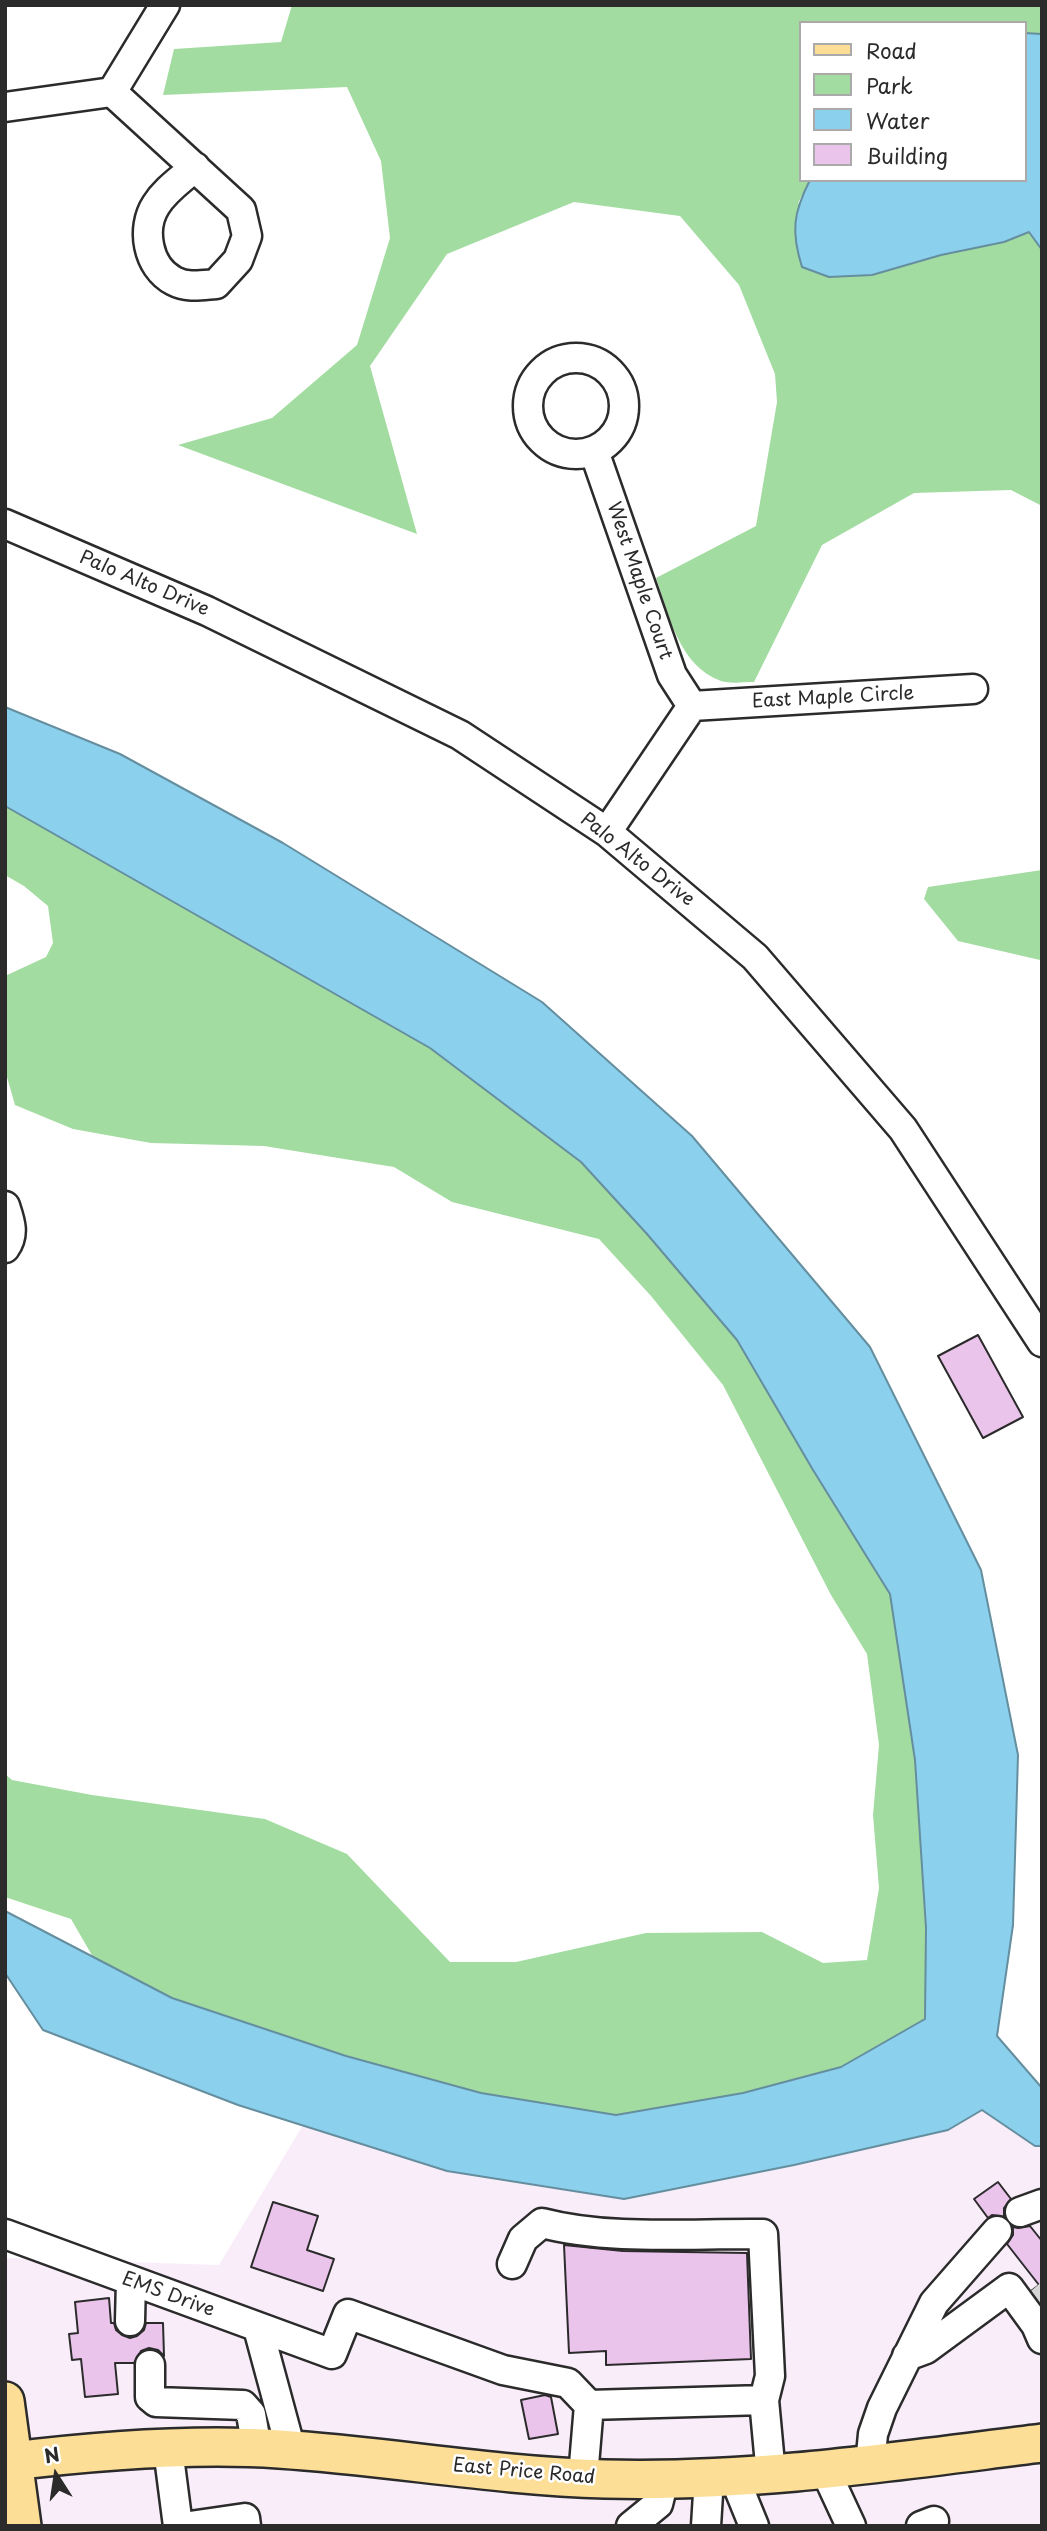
<!DOCTYPE html>
<html>
<head>
<meta charset="utf-8">
<style>
	body { margin:0 }
	#map { position:relative; width:1047px; height:2531px; overflow:hidden; background:#fff; font-family:"Playpen Sans",sans-serif }
	canvas { display:block }
	.frame { position:absolute; inset:0; border:7px solid #2b2b2b; pointer-events:none }
	.legend { position:absolute; left:799px; top:21px; width:228px; height:161px; box-sizing:border-box; background:#fff; border:2px solid #aaa; margin:0; padding:9px 12px; list-style:none; font-size:21px; color:#2b2b2b }
	.legend li { display:flex; align-items:center; gap:14px; height:35px }
	.legend b { width:35px; border:2px solid #aaa }
	.north { position:absolute; left:21px; top:2440px; width:70px; height:70px; -webkit-text-stroke:5px #fff; paint-order:stroke; rotate:348deg; font-size:19px; font-weight:700; line-height:28px; text-align:center; color:#2b2b2b }
	.north::after { content:''; display:block; margin:auto; width:24px; height:32px; background:#2b2b2b; clip-path:polygon(50% 0,100% 100%,50% 72%,0 100%) }
</style>
</head>
<body>
<div id="map">
<canvas width="1047" height="2531"></canvas>
<div class="frame"></div>
<ul class="legend">
<li><b style="height:9px;background:#fcde96"></b>Road</li>
<li><b style="height:19px;background:#a3dca1"></b>Park</li>
<li><b style="height:19px;background:#8bd0ed"></b>Water</li>
<li><b style="height:19px;background:#ebc4ec"></b>Building</li>
</ul>
<div class="north">N</div>
</div>
<script>
const c = document.querySelector('canvas').getContext('2d');
c.lineJoin = 'round';
function fill(path, color) { c.fillStyle = color; c.fill(path, 'evenodd'); }
function stroke(path, color, width, dash) { c.strokeStyle = color; c.lineWidth = width; c.lineCap = dash ? 'butt' : 'round'; c.setLineDash(dash || []); c.stroke(path); }
function drawText(font, color, halo, rows, align = 'center') {
  c.font = font + ' "Playpen Sans",sans-serif'; c.lineWidth = 5; c.setLineDash([]); c.textBaseline = 'middle'; c.strokeStyle = halo; c.fillStyle = color; for (const [text, x, y, turn = 0] of rows) {
    c.save(); c.translate(x, y); c.rotate((+turn || 0) * Math.PI / 180); c.textAlign = isNaN(turn) ? turn : align; if (halo) c.strokeText(text, 0, 0); c.fillText(text, 0, 0); c.restore();
  }
}
const built = new Path2D(`
	M982,2110L1035,2146H1042V2526H5V2258L219,2265L303,2125L447,2171L624,2199L794,2165L948,2130Z`);
const green = new Path2D(`
	M292,5H1042V34L1024,33V23H800V180H810L798,203L941,255L1004,242L1029,232L1042,250V506L1011,490L914,493L822,545L754,682C744,682 730,684 721,681C679,666 669,615 656,578L756,526L777,402L775,374L739,285L680,216L574,202L447,254L370,366L417,534L178,445L272,418L357,345L390,238L381,161L347,87L163,95L174,49L281,42Z
	M5,806L430,1048L581,1162L647,1234L737,1340L813,1470L890,1594L915,1760L926,1928L925,2019L841,2067L743,2093L617,2115L481,2093L346,2056L172,1998L93,1957L71,1919L5,1897V1774L12,1780L92,1795L265,1819L347,1854L450,1962H516L646,1933L762,1932L823,1963L867,1960L879,1888L873,1815L879,1745L867,1654L831,1595L723,1385L651,1296L599,1239L452,1202L394,1167L264,1146L151,1143L73,1129L15,1105L5,1070V976L46,957L53,943L48,906L24,886L5,875Z
	M1042,870L1040,960L958,941L924,899L928,887Z`);
const water = new Path2D(`
	M1024,33L1042,34V250L1029,232L1004,242L941,255L872,275L829,277L802,267C791,232 793,213 810,180H1024Z
	M5,707L120,754L283,843L542,1002L692,1136L870,1347L981,1570L1018,1755L1013,1925L997,2036L1042,2088V2146H1035L982,2110L948,2130L794,2165L624,2199L447,2171L238,2105L43,2030L5,1973V1911L172,1998L346,2056L481,2093L616,2115L743,2093L841,2067L925,2019L926,1928L915,1760L890,1594L813,1470L737,1340L647,1234L581,1162L430,1048L5,806Z`);
const building = new Path2D(`
	M978,1335L1023,1417L983,1438L938,1356Z
	M998,2182L1011,2199L1004,2208V2217L992,2215L988,2218L974,2199Z
	M273,2202L318,2216L307,2250L334,2259L323,2291L251,2267Z
	M1030,2226L1042,2241V2305L1031,2291L1039,2285L1007,2244L1013,2235V2227L1018,2228Z
	M564,2245L623,2251L747,2253L751,2359L606,2365V2351L569,2353Z
	M109,2298L111,2323H114L116,2330L122,2335L130,2338L137,2336L144,2330L146,2323H163L164,2356L158,2350L149,2348L141,2351L134,2363H115L118,2394L85,2397L81,2359L72,2360L69,2334L78,2333L75,2302Z
	M545,2395L551,2397L558,2434L529,2439L521,2400Z`);
const minorTunnel = new Path2D(`
	M1032,2290L1042,2302`);
const minor = new Path2D(`
	M112,92L241,210L247,236L238,260L216,284C202,285 187,288 174,281C147,267 141,228 156,205C166,189 182,179 195,167
	M112,92L165,5
	M5,107L112,92
	M528 406a48 48 0 1 1 96 0a48 48 0 1 1-96 0Z
	M594,451L672,675L692,706
	M5,524L207,611L460,735L607,832L755,957L903,1129L1042,1342
	M692,706L973,689
	M607,832L692,706
	M5,1206C10,1221 15,1234 5,1248
	M1020,2212L1042,2204
	M5,2234L332,2354L348,2314L503,2370L568,2383L589,2405
	M512,2264L523,2239L542,2223C611,2241 691,2233 763,2234L770,2376L764,2400
	M130,2321L131,2281
	M258,2328L291,2450
	M907,2356L926,2349L1009,2288L1036,2325L1042,2339
	M150,2365V2397L156,2402L243,2405L251,2414L257,2449
	M168,2449L178,2526
	M870,2465L873,2434L882,2408L934,2303L997,2231
	M825,2470L851,2526
	M583,2477L589,2405L764,2400L771,2475
	M734,2477L754,2526
	M190,2526L245,2518L246,2526
	M631,2526L658,2504L664,2480
	M706,2526L709,2478
	M921,2526L934,2521`);
const major = new Path2D(`
	M5,2401L22,2526
	M5,2462C94,2451 189,2443 279,2449C388,2456 496,2476 605,2479C752,2483 897,2461 1042,2443`);
const streetNames = [
	["West Maple Court",639,581,71],
	["Palo Alto Drive",144,584,23],
	["East Maple Circle",833,698,-3],
	["Palo Alto Drive",637,860,38],
	["EMS Drive",168,2295,20],
	["East Price Road",524,2472,5]
];
fill(built, '#f9edf9');
fill(green, '#a3dca1');
fill(water, '#8bd0ed');
stroke(water, '#658e9f', 2);
fill(building, '#ebc4ec');
stroke(building, '#2b2b2b', 2);
stroke(minorTunnel, '#d5d5d5', 28, [28, 14]);
stroke(minor, '#2b2b2b', 33);
stroke(major, '#2b2b2b', 42);
stroke(minor, '#fff', 28);
stroke(major, '#fcde96', 37);
drawText('19px', '#2b2b2b', '#fff', streetNames);
</script>
</body>
</html>
